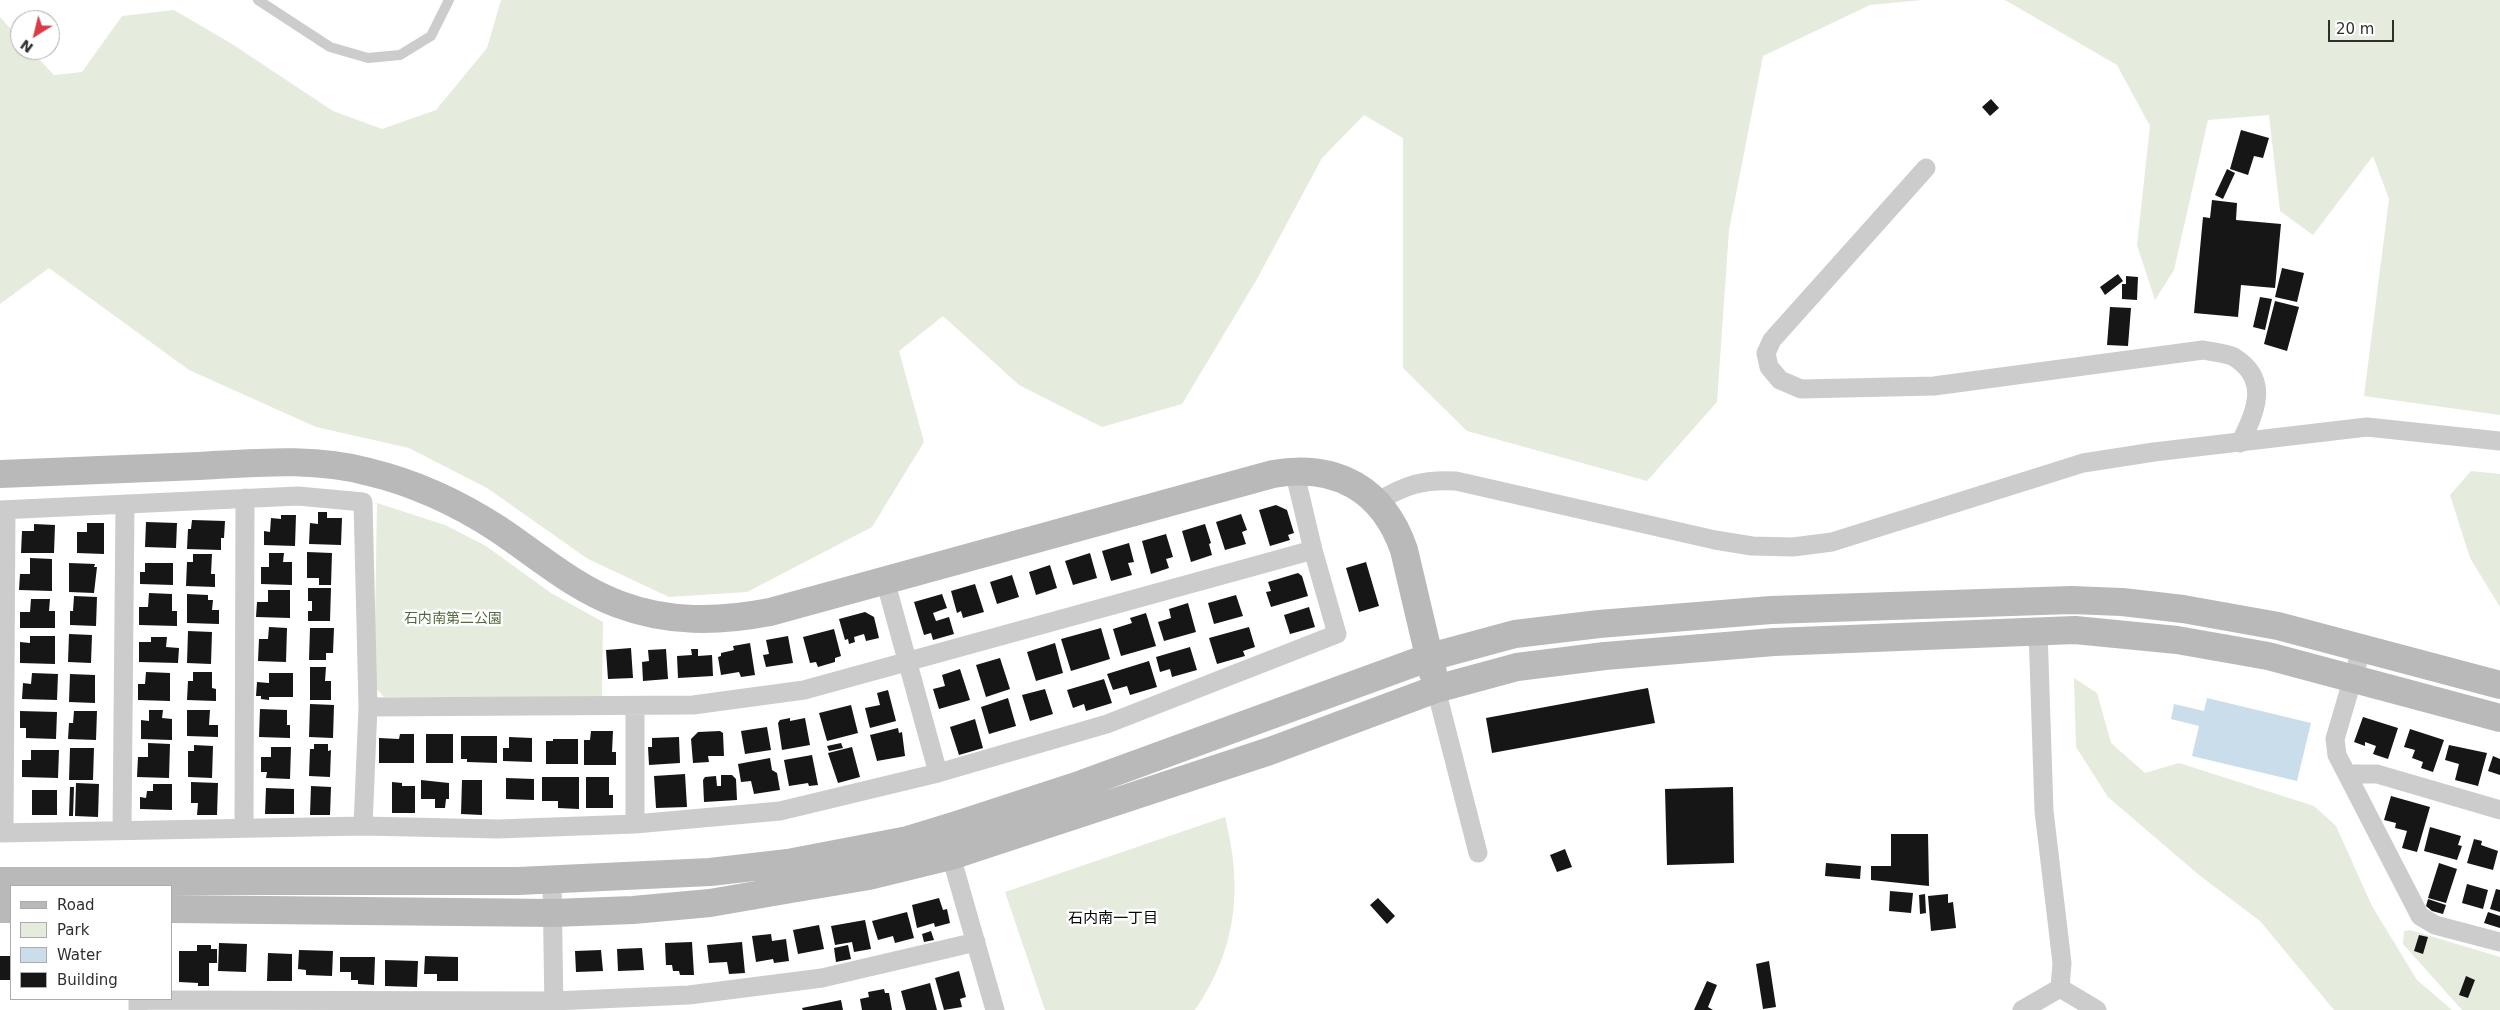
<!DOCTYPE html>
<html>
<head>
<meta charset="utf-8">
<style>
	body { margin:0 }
	#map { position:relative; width:2500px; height:1010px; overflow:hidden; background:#fff; font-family:"DejaVu Sans",sans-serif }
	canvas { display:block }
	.legend { position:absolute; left:10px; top:885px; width:162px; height:115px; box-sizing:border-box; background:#fff; border:1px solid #acacac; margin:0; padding:6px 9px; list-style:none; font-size:15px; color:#2f2f2f }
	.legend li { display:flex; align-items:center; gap:10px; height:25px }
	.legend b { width:25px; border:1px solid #acacac }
	.north { position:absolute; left:10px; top:10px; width:50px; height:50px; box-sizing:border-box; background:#fff; border:1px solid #acacac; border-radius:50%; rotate:216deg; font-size:14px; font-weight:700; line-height:20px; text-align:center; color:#2f2f2f }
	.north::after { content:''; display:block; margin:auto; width:18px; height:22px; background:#db3b46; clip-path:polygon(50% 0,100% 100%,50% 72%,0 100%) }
	.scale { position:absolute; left:2328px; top:20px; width:66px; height:22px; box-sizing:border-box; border:2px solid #2f2f2f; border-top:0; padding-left:6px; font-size:15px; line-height:18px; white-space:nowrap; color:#2f2f2f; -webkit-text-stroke:4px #fff; paint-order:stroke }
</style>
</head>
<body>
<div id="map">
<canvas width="2500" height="1010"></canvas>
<ul class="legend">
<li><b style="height:6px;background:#b9b9b9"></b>Road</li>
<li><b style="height:14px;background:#e5ebdd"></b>Park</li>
<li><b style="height:14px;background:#caddea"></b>Water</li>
<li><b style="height:14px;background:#161616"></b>Building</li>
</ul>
<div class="north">N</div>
<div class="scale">20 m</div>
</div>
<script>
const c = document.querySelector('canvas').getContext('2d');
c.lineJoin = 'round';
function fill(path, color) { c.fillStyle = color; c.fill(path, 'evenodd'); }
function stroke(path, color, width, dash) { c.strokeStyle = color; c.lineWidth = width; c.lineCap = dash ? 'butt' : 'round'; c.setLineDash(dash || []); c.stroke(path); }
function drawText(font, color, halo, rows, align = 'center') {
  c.font = font + ' "DejaVu Sans","Noto Sans JP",sans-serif'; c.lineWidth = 5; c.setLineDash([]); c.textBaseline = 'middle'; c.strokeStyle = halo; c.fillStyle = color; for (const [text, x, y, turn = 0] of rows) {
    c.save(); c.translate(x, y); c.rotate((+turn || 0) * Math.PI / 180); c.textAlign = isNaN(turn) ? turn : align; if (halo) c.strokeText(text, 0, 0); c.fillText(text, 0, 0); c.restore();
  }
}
const green = new Path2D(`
	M501,0H1922L1870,5L1763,56L1729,230L1717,402L1647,481L1467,431L1403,368V138L1364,115L1322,158L1257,279L1182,404L1102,427L1019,385L943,316L899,351L924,442L872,527L747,592L669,597L588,559L487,488L409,448L316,427L189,370L49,268L0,304V17L20,39V50H30L54,75L82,72L122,16L174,10L232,44L333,111L382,129L436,110L487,48Z
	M2005,0H2500V415L2364,396L2389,199L2373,156L2313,235L2280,211L2269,115L2208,120L2174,270L2155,300L2137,245L2150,126L2117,65Z
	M2471,471L2500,474V607L2470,558L2450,495Z
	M377,503L445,525L486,546L551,593L603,622L602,697H384L374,686Z
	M2074,678L2097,693L2111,743L2145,773L2179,763L2314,806L2336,826L2372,906L2417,980L2452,1010H2334L2260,921L2199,875L2108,797L2076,747Z
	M1225,817C1243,888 1237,949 1195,1010H1045L1005,892Z
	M2410,930L2500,957V1010H2462L2403,944L2404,931Z`);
const water = new Path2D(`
	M2207,698L2311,723L2297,781L2192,756L2199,726L2171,719L2174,704L2204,711Z`);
const building = new Path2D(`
	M1991,99L1999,108L1990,116L1982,107Z
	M2241,130L2269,138L2263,158L2254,156L2248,175L2230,169Z
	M2227,169L2235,173L2223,199L2215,195Z
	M2212,200L2237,203L2236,220L2281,224L2275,288L2241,285L2238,317L2194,313L2203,217L2210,218Z
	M2282,268L2304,273L2297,302L2275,297Z
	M2118,274L2123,281L2105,295L2100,287Z
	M2126,276L2138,277L2137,300L2122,299V284H2126Z
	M2260,297L2272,299L2265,330L2253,327Z
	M2275,301L2299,307L2287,351L2264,344Z
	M2110,307L2131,308L2128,346L2107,345Z
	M1276,505L1287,510L1294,533L1288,535L1290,540L1270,546L1259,510Z
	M318,512H327V518H342L341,545L309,544L310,523L318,524Z
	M1241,514L1247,530L1242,532L1246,544L1225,550L1216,522Z
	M281,515H296L295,546L264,545V531L270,532L271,518L281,519Z
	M192,520L225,521L224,538H221V550L187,549L188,529H191Z
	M146,522L177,523L176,548L145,547Z
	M87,523H104V554L77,553V532H87Z
	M34,524L55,525L54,553H21L22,531H34Z
	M1205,524L1211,543L1209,544L1212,555L1191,562L1182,531Z
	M1166,534L1173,557L1166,559L1169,568L1151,574L1142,541Z
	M1129,543L1134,562L1128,563L1132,575L1111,581L1102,551Z
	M307,552L332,553L331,585H319V578H307Z
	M269,553H284L283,562H292V585L261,584V567H269Z
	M1090,553L1097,578L1073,585L1065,561Z
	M193,554H212L211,574H215V587L186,586L187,562H193Z
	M30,558L52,559V591L19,590L20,574H30Z
	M1366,562L1379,606L1359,612L1346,568Z
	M69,563L95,564L94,567H97L94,593L69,592Z
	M145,563H173V585L140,584V572H145Z
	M1050,565L1057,588L1036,595L1029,572Z
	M1298,573L1302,576L1308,596L1271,607L1266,592L1271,591L1268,582Z
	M1012,575L1019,597L997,604L990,582Z
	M975,584L984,612L963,618L961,611L957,613L951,591Z
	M308,588H331L330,621H308V611H312V601H308Z
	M268,590H290V618L256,617L257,602H268Z
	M149,593L172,594V611H177V626L139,625V607H148Z
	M187,594L208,595V600H213L212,610H219V624L187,623Z
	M942,594L947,608L933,613L936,621L949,617L954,634L933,640L931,633L924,635L914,602Z
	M1236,595L1243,616L1214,624L1208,603Z
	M74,596L97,597L96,626L70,625V611H73Z
	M31,599H50L49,611H55V628H20V612H30Z
	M1188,603L1196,632L1164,641L1158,622L1171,618L1169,609Z
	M1309,607L1315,627L1290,634L1284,615Z
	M865,612L874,617L879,638L866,641L864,634L854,637L855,642L849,644L848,639L845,640L839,619Z
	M1146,613L1156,646L1121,656L1113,629L1132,623L1130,618Z
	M269,627L287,628L286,662L258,661L259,639H268Z
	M1249,627L1255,647L1243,651L1245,656L1217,664L1209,638Z
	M310,628H334L333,653H326V660H309Z
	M1101,628L1110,659L1071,671L1061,639Z
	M834,629L841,656L835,658V662L818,667L816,662L810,663L803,637Z
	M188,631L212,632L211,664L187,663Z
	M69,634L92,635L91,663L68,662Z
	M30,636H55V664L20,663V642L30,643Z
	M788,636L793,663L766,667L763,655L769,654L766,640Z
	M151,637H167L166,647L179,648L178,663L139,662V642H151Z
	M750,643L755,675L741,677L739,672L721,675L718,657L721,656V653L734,650L733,646Z
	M1055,643L1063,673L1036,681L1027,652Z
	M1190,647L1197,670L1172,677L1170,669L1160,672L1156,657Z
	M631,648L633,678L608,679L606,650Z
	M666,649L668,679L643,681L642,662L649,661L648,650Z
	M691,649H698V656L712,655L713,676L678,678L677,656L692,655Z
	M1000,658L1010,689L986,697L976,665Z
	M1149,661L1157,687L1130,695L1127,686L1113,690L1107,674Z
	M310,667H326L325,681H331V700H310Z
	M960,669L970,700L939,709L933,689L945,686L942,675Z
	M146,672L170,673V701L138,700V684H145Z
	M193,672H212V688L216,689V701L187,700L188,681H193Z
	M32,673L58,674L57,700L22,699L23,683L31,684Z
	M269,673H293V697H269V700L261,699V696H256L257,682L269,683Z
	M70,674L95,675V703L69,702Z
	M1104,679L1112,703L1086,711L1084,704L1073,708L1067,690Z
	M1648,688L1655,723L1492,753L1486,718Z
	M1045,689L1053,714L1030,721L1022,695Z
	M888,690L896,721L870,728L865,708L880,705L877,693Z
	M1008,698L1016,726L989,734L981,707Z
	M310,704L334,705L333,738L309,737Z
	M851,705L858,733L827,741L819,713Z
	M260,709L287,710V725H290V738L259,737Z
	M149,710H163L162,718L172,719V740L141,739V720L149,721Z
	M187,710H210L209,725H218V737L187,736Z
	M20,711L57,712L56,739L26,738V728H20Z
	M74,711H97L96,740L68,739L69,723H73Z
	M2363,717L2398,728L2388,759L2373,754L2376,746L2365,742V746L2354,742Z
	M790,718V721L805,718L810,745L782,750L778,723L780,720Z
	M975,719L983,748L959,755L950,727Z
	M767,727L771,750L745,754L741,731Z
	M898,728L899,733L902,732L905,756L877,761L870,735Z
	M2410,729L2444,740L2433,772L2421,768L2423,762L2412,758L2415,750L2404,747Z
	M591,731H613L612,752H616V765H584V740H590Z
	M720,731L723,733L724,756H708L709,762L693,763L691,739L698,732Z
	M400,734H414V763H379V738L399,739Z
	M426,734H453V763H426Z
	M461,736H497V763L467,762V759H461Z
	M509,737L532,738V762L503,761V748H509Z
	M679,737L680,763L649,765L648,747H652V738Z
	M553,739H578V764H546V741H553Z
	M148,743L170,744L169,778L137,777L138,757H148Z
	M841,743L843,748L829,751L827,746Z
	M314,744H328V751L331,750L330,777L309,776L310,749H314Z
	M194,745L213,746L212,778L188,777V751H194Z
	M2449,745L2487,753L2478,786L2455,780L2459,764L2445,760Z
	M271,747H291L290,779L266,778L267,772H261V757H271Z
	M852,747L860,777L838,783L828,753Z
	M70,748H94L93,780H69Z
	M31,750H59L58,778L22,777V760H31Z
	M812,755L818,785L809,786L808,783L789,786L784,760Z
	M2493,756L2500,759V775L2488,771Z
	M770,758L772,770L777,773L780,790L754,794L751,781L741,782L738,764Z
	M685,774L687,807L656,808L654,776Z
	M721,775H732L736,779L737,800L704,802L703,780L705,777L716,776L717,786H721Z
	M542,777H579V809L558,808V801H542Z
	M586,777H609V795H613V808H586Z
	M506,778L534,779V800L506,799Z
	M421,780L449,783V799H446L445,808H435V799H421Z
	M462,780H482V815L461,814Z
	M191,782L218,783L217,815H197L198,803H191Z
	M392,782L402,783V786H415V813H392Z
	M76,783L99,784L98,817L75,816Z
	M153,784H172V810L140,809V797L146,798L147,791H153Z
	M311,786L331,787L330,815H310Z
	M70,787H74L73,816H69Z
	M1733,787L1734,863L1667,865L1665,789Z
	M266,788L294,789V814H265Z
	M32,790H57V815H32Z
	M2391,796L2430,807L2417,852L2402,848L2407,831L2395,828L2396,823L2384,820Z
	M2430,827L2461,836L2458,845L2462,846L2457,860L2424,851Z
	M1891,834H1928L1929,886L1871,880V866H1891Z
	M2474,839L2482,841L2481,845L2498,851L2493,870L2467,863Z
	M1565,849L1572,867L1557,872L1550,855Z
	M1826,863L1861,866L1860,879L1825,876Z
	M2439,863L2457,869L2446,903L2428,898Z
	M2467,884L2488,890L2483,909L2462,903Z
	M2496,889L2500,890V912L2490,909Z
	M1890,891L1913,893L1911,913L1889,911Z
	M1925,894L1926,913L1920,914L1919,895Z
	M1948,894V903L1953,902L1956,928L1931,931L1928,896Z
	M939,898L943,910L947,909L950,923L935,927L934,923L917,928L912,905Z
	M1378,898L1395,916L1387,924L1370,905Z
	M2428,899L2446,905L2443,914L2432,911L2426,906Z
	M907,912L914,938L895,943L893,936L878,940L872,921Z
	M2488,912L2500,916V928L2484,923Z
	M865,920L871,949L854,952L852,942L835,945L831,926Z
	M819,925L824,949L798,954L793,930Z
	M931,931L934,940L924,942L922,934Z
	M771,934L772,941L786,939L789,961L774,963L773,959L756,962L752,936Z
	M2419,935L2428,937L2423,954L2414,951Z
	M692,942L694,975H680L679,971H673L672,965H666L665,943Z
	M742,942L745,973L729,974L727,962L709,963L707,945Z
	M219,943L247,944L246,972L218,971Z
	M197,945H211V949H217V963H209V986H198V983L179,982V951H197Z
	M848,945L851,959L836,962L834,948Z
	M642,948L644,970L618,971L617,949Z
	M299,950L333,951L332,976L306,975V970L298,969Z
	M601,950L603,971L576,972L575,951Z
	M268,953L292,954V981H267Z
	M0,956H11V980H0Z
	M425,956L458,957V981H437V974H424Z
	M340,957H375L374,985L358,984V980H351V972H340Z
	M385,960L418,961L417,987L385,986Z
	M1769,961L1776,1007L1763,1009L1756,964Z
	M959,971L966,997L960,999L962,1007L944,1010L935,978Z
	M2466,976L2475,980L2468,998L2459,995Z
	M1707,981L1717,985L1708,1007L1713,1010H1694Z
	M930,983L937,1010H906L901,991Z
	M884,989L885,993H889L892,1010H862L860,999L869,997L868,992Z
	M841,1000L843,1010H803L802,1008Z`);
const lane = new Path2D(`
	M258,0L330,47L368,58L400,55L431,36L449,0`);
const street = new Path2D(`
	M1926,168L1772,340L1766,353L1769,367L1780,380L1801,389L1934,386L2203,350C2212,352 2226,353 2234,357C2271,380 2255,413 2240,443
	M1377,502C1405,485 1423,479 1456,481L1715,540L1752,546L1793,547L1832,542L2083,463L2154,452L2367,427L2500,441
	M0,510L298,496L363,502L368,707L363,826
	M885,580L938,773
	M2362,647L2335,739L2337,755L2420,916L2435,925L2500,942
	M1436,689L1478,853
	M368,707L693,705L804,690L1313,550
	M2347,774H2377L2500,810
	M635,824V706
	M244,828L245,498
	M122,830L125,504
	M0,833L363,826L498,829L635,824L780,811L938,773L1107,724L1337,634L1313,550L1294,470
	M4,833L6,510
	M951,856L995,1010
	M552,880L554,1010
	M2060,988L2097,1010
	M138,1010V1000L554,1001L689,995L822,978L976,942
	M2022,1010L2060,988L2062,963L2044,811L2038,630`);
const secondary = new Path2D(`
	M0,474C66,471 133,469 199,466C255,463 314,457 369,472C415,483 458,503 498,529C537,555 573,587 618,604C668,623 718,622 770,612L1273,474C1336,463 1383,489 1404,550L1433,673
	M0,881H518L710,872L788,863L908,840L957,825L1082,784L1430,657L1515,634L1599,624L1771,610L2071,600L2122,602L2183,609L2278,626L2500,685
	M0,909H11
	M171,909L553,913L633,910L710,903L791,889L869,876L951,856L1270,751L1436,689L1517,667L1605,656L1774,642L2075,630L2177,640L2268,656L2500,718`);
const parkNames = [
	["石内南第二公園",453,619]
];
const neighbourhoodNames = [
	["石内南一丁目",1113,919]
];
fill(green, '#e5ebdd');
fill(water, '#caddea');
fill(building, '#161616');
stroke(lane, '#ccc', 10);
stroke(street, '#ccc', 19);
stroke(secondary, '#b9b9b9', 28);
drawText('14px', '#52683e', '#fff', parkNames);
drawText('15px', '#000', '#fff', neighbourhoodNames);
</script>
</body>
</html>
